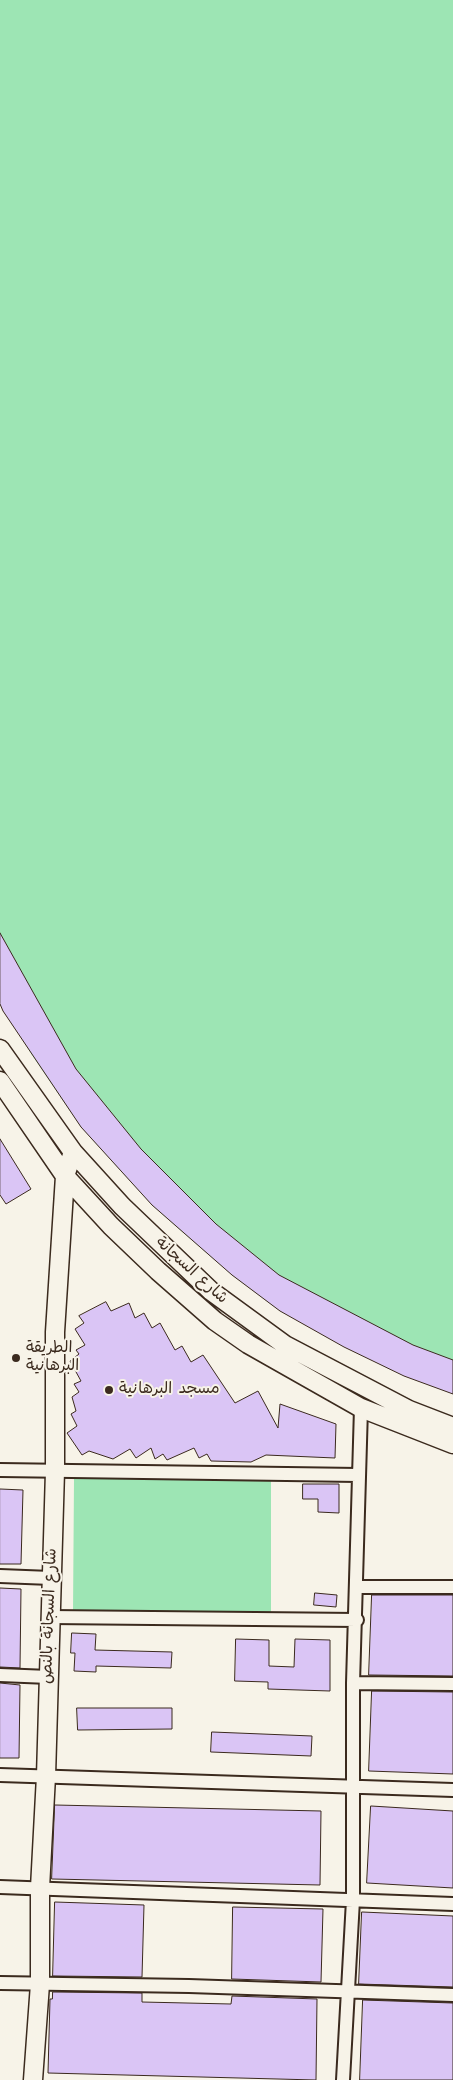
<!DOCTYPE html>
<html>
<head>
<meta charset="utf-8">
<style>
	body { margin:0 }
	canvas { display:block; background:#f7f3e8 }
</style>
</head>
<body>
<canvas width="453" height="2080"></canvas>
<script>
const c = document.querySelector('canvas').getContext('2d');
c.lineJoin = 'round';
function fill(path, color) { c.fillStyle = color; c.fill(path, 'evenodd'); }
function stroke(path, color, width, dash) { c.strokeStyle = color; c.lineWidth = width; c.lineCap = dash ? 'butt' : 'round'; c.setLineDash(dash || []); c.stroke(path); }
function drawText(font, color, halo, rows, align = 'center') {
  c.font = font + ' "Architects Daughter","Playpen Sans Arabic",sans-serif'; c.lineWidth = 4; c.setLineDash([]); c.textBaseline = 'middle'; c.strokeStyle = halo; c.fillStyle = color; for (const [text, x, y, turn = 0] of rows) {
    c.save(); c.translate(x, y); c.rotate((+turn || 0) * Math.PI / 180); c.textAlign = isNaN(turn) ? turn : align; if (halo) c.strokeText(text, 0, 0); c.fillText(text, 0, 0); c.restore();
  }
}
const green = new Path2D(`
	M0,0H453V1394L280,1311L232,1275L179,1229L152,1205L81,1127L32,1055L0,1004Z
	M74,1478L271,1479V1616L73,1614Z`);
const building = new Path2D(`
	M0,933L76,1069L141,1149L216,1224L279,1275L413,1345L453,1360V1394L404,1376L344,1347L280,1311L232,1275L152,1205L81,1127L3,1011L0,1004Z
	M0,1139L31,1189L6,1204L0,1195Z
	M106,1302L111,1311L129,1303L135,1318L144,1313L152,1328L160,1323L175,1350L182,1346L191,1362L203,1355L235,1403L258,1391L278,1428L280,1404L336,1424L335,1458L266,1455L251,1462L211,1461L207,1454L199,1458L194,1448L167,1460L163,1454L155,1459L151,1448L136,1458L130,1449L113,1459L89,1451L82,1455L67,1433L77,1426L71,1414L76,1411L72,1397L79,1392L74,1384L81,1381L70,1361L79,1354L76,1350L85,1345L75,1329L84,1323L79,1316Z
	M303,1484H339V1513L318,1512V1499H303Z
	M0,1489L23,1490L21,1564H0Z
	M0,1588L21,1589L20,1668L0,1667Z
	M315,1593L337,1595L336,1607L314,1605Z
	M372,1595H453V1676L369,1675Z
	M72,1633L96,1634L95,1650L172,1652L171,1668L96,1666V1672L74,1671L75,1653H71Z
	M236,1639L269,1640V1666L294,1667L295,1639L330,1640V1691L268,1689V1682L235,1681Z
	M0,1683L20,1685L19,1758H0Z
	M372,1691L453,1692V1774L369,1771Z
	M77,1708H172V1729L78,1730Z
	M212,1732L312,1736L311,1756L211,1752Z
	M55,1805L321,1811L320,1885L52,1879Z
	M371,1806L453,1811V1888L367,1883Z
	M55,1902L144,1905L142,1977L53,1976Z
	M233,1907L323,1909L321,1982L232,1979Z
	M362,1912L453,1916V1987L359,1984Z
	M53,1992L142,1993V2002L231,2004L232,1996L317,1999L316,2080L48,2073L50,1999H52Z
	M363,2000L453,2003V2080H360Z`);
const street = new Path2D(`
	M0,1470L358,1475
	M0,1576L51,1578
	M356,1587H453
	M50,1617L357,1620
	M0,1675L49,1677
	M353,1683L453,1684
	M0,1775L453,1790
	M0,1887L453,1904
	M0,1983L189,1986L453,1995
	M343,2080L353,1900V1683L361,1408`);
const secondary = new Path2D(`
	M0,1049L73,1152L122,1206L211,1291L285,1345L409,1410L453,1427
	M0,1081L65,1176L111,1226L158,1271L215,1321L248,1344L361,1408L453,1444
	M33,2080L40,1984V1888L46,1776L55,1471V1332L65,1176L73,1152`);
const markers = [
	[16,1358,5,"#3b2a1e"],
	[109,1390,5,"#3b2a1e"]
];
const streetNames = [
	["شارع السجانة",191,1271,42],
	["شارع السجانة بالنص",50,1616,-88]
];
const poiNames = [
	["الطريقة",26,1349],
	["البرهانية",26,1367],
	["مسجد البرهانية",119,1390]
];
fill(green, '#9de5b4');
fill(building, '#dac5f5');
stroke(building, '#3b2a1e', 1);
stroke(street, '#3b2a1e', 16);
stroke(secondary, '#3b2a1e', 21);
stroke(street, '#f7f3e8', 12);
stroke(secondary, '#f7f3e8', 18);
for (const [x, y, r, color] of markers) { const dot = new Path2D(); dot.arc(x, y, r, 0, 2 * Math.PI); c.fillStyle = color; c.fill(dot); stroke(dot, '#f7f3e8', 2); }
drawText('16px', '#3b2a1e', '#f7f3e8', streetNames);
drawText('16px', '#3b2a1e', '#f7f3e8', poiNames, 'left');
</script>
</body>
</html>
